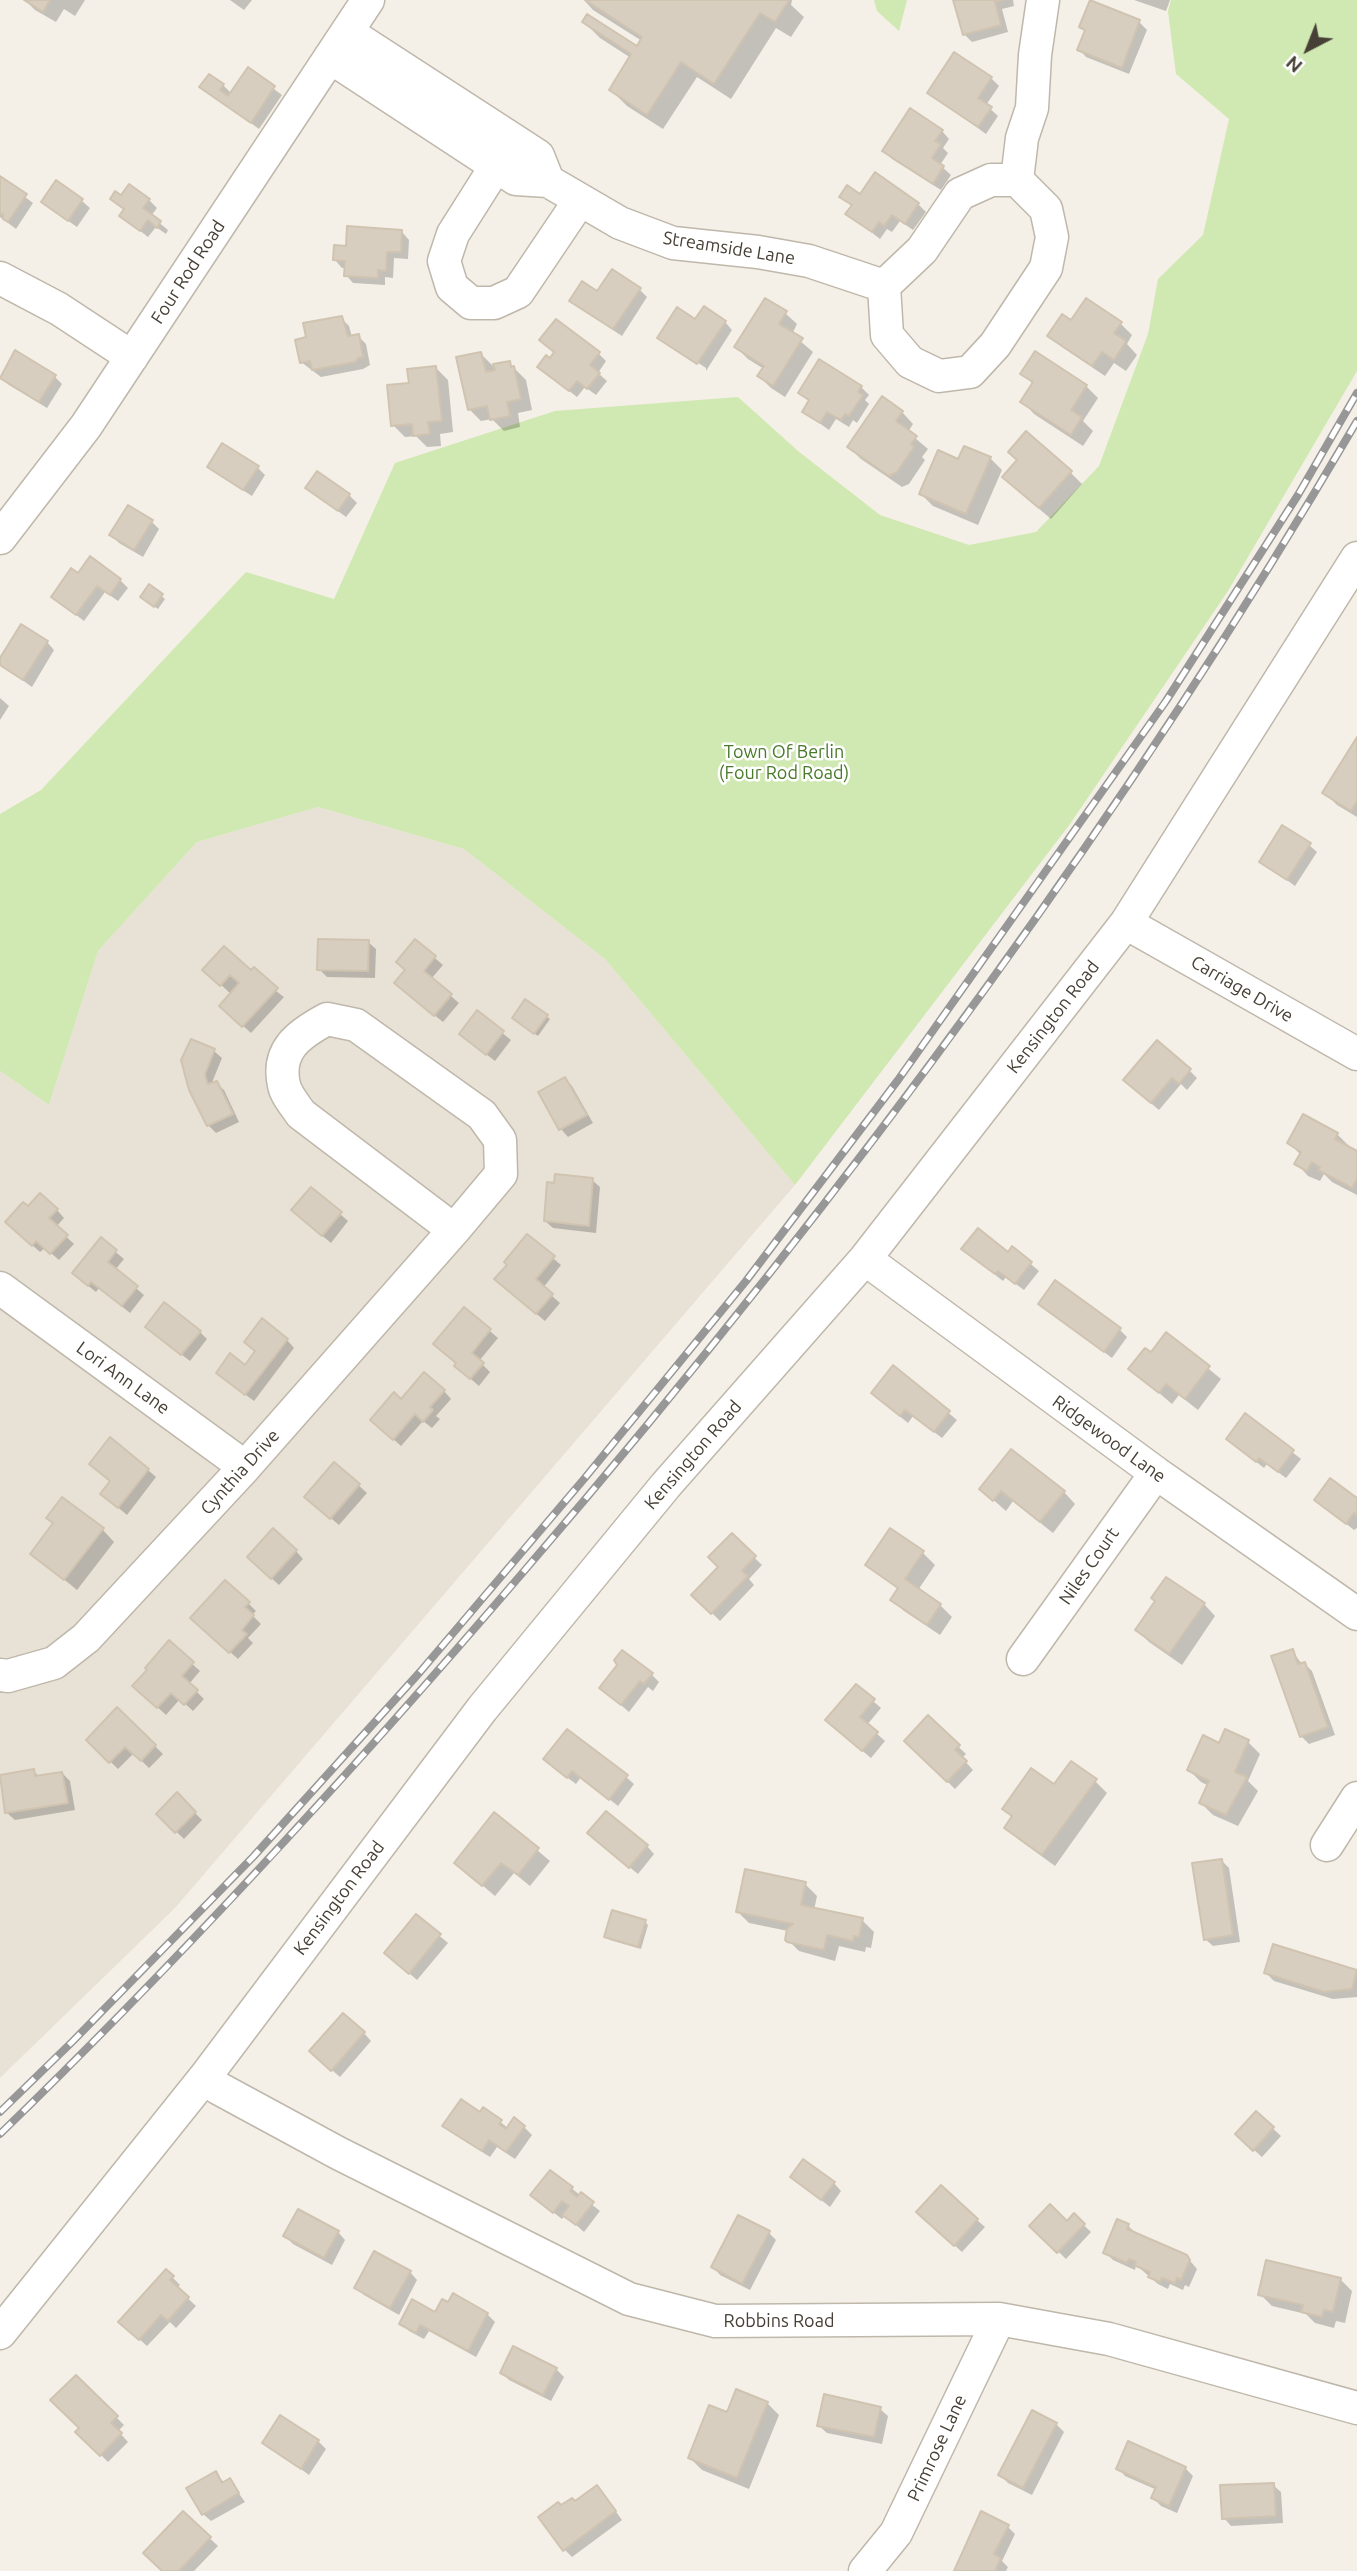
<!DOCTYPE html>
<html>
<head>
<meta charset="utf-8">
<style>
	body { margin:0 }
	#map { position:relative; width:1357px; height:2571px; overflow:hidden; background:#f4f0e8; font-family:Ubuntu,sans-serif }
	canvas { display:block }
	.north { position:absolute; left:1273px; top:14px; width:70px; height:70px; -webkit-text-stroke:5px #fff; paint-order:stroke; rotate:222deg; font-size:19px; font-weight:700; line-height:28px; text-align:center; color:#474036 }
	.north::after { content:''; display:block; margin:auto; width:24px; height:32px; background:#474036; clip-path:polygon(50% 0,100% 100%,50% 72%,0 100%) }
</style>
</head>
<body>
<div id="map">
<canvas width="1357" height="2571"></canvas>
<div class="north">N</div>
</div>
<script>
const c = document.querySelector('canvas').getContext('2d');
c.lineJoin = 'round';
function fill(path, color) { c.fillStyle = color; c.fill(path, 'evenodd'); }
function stroke(path, color, width, dash) { c.strokeStyle = color; c.lineWidth = width; c.lineCap = dash ? 'butt' : 'round'; c.setLineDash(dash || []); c.stroke(path); }
function drawText(font, color, halo, rows, align = 'center') {
  c.font = font + ' Ubuntu,sans-serif'; c.lineWidth = 5; c.setLineDash([]); c.textBaseline = 'middle'; c.strokeStyle = halo; c.fillStyle = color; for (const [text, x, y, turn = 0] of rows) {
    c.save(); c.translate(x, y); c.rotate((+turn || 0) * Math.PI / 180); c.textAlign = isNaN(turn) ? turn : align; if (halo) c.strokeText(text, 0, 0); c.fillText(text, 0, 0); c.restore();
  }
}
const residential = new Path2D(`
	M318,807L464,849L605,959L795,1185L175,1908L0,2078V1071L49,1105L98,951L197,842Z`);
const green = new Path2D(`
	M874,0H907L899,31L877,11Z
	M1171,0H1357V371L1228,591L1070,824L795,1185L605,959L464,849L318,807L197,842L98,951L49,1105L0,1071V814L41,790L246,572L334,599L395,463L555,411L738,397L798,451L880,515L969,545L1036,532L1099,466L1148,334L1158,279L1203,235L1229,119L1176,74L1168,11Z`);
const shadow = new Path2D(`
	M25,0H85L75,16L64,9L56,22L35,10Z
	M230,0H252L244,10Z
	M584,0H792L791,5L804,17L791,37L776,28L731,99L697,77L663,129L627,106L611,90L631,58L600,38L584,22L637,48L642,41L593,10Z
	M955,0H1013L1014,6L1002,9L1008,32L972,42L965,35Z
	M1134,0H1170L1166,11Z
	M1091,3L1139,22L1147,30L1129,74L1086,57L1079,49L1086,32L1081,27Z
	M248,70L282,95L259,129L202,87L223,85L232,94Z
	M991,78L999,86L986,105L998,116L986,134L929,93Z
	M942,131L949,139L943,148L948,153L940,165L951,175L941,190L892,159L884,151Z
	M0,178L33,203L16,229L0,217Z
	M842,196H860L918,204L926,212L913,230L900,221L892,232L887,229L880,239L848,214L853,207Z
	M112,198L149,200L157,208L151,216L168,230L166,234L156,227L148,237L121,216L126,210Z
	M82,201L90,208L77,227L51,209Z
	M402,232L409,240L408,259L394,258L393,278L385,277V285L353,283L346,275V268H342L335,260L347,248Z
	M639,289L647,297L622,336L579,308L572,300L598,294Z
	M785,313L797,324L792,334L813,352L785,397L771,388L759,376L764,369L748,359L736,347Z
	M341,318L349,326L352,337L358,336L366,344L370,365L363,369L321,377L301,362L308,339Z
	M696,322H725L732,330L706,371V368L665,341V344L659,337Z
	M1072,323H1120L1132,335L1127,344L1137,355L1126,371L1114,363L1105,376L1062,347L1050,335Z
	M481,354L493,366L509,363L526,380L532,410L518,413L520,427L504,431L492,419L481,421L469,409Z
	M599,354L606,361L598,373L607,381L596,395L585,387L577,397L547,374L550,360Z
	M820,361L861,387L869,395L865,400L869,404L857,423L853,420L849,427L836,419L829,430L804,412L810,402L800,393Z
	M436,368L448,380L453,432L440,434L441,446L427,447L416,436L405,437L393,425L411,384Z
	M1023,374L1086,386L1098,398L1083,421L1093,431L1083,446L1034,414L1023,402L1034,385Z
	M1,377H55L62,384L47,408L9,385Z
	M902,412L913,424L908,432L928,449L922,457L925,460L909,484L902,487L861,459L849,447Z
	M990,458L1002,470L978,525L933,506L921,494L959,461Z
	M1019,460L1070,472L1082,484L1051,519L1016,489Z
	M209,467L258,468L265,475L252,496L217,474Z
	M307,488L349,495L357,503L346,517Z
	M152,522L159,529L143,557L119,543L111,535Z
	M78,575L120,580L128,588L118,601L105,592L84,621L53,597Z
	M149,586L165,599L158,609L145,600Z
	M47,642L54,650L32,687L0,664V662Z
	M0,698L9,706L0,720Z
	M1357,740V817L1337,805L1325,793Z
	M1309,845L1317,852L1295,886L1261,861Z
	M415,941L443,965L431,979L459,1003L443,1022L404,991Z
	M368,942L376,949L375,978L327,977L319,969Z
	M205,970L252,973L284,997L251,1033L229,1013L232,995Z
	M477,1013L511,1040L495,1061L469,1041Z
	M546,1016L550,1019L538,1036L517,1021Z
	M214,1051L222,1058L211,1085L216,1083L224,1090L239,1122L216,1133L208,1125L191,1090Z
	M1190,1071L1197,1078L1187,1090L1181,1084L1159,1110L1133,1088Z
	M565,1079L572,1086L593,1123L568,1137L561,1129L540,1093Z
	M1337,1134L1349,1146L1348,1148L1357,1153V1195L1332,1182L1324,1174L1320,1181L1308,1176L1297,1164L1301,1155L1289,1143Z
	M592,1180L600,1187L596,1233L553,1228L545,1221Z
	M28,1209L57,1210L64,1218L56,1227L74,1244L59,1260L45,1248L40,1252L15,1230Z
	M340,1214L348,1221L331,1243L301,1218Z
	M527,1236L561,1265L543,1288L560,1303L545,1321L504,1287L509,1265Z
	M101,1240L124,1259L115,1270L144,1295L130,1313L99,1288L96,1292L82,1281Z
	M1013,1249L1039,1271L1024,1290L1006,1277L1003,1281L971,1256L1008,1254Z
	M1040,1304L1120,1330L1127,1337L1112,1358Z
	M464,1309L498,1338L479,1361L490,1372L479,1386L464,1373Z
	M200,1332L207,1339L190,1361L155,1334Z
	M1166,1334L1221,1379L1198,1410L1179,1395L1172,1404L1131,1369L1151,1354Z
	M287,1340L294,1348L254,1401L226,1380Z
	M894,1368L957,1420L942,1438L913,1416L908,1423L881,1401Z
	M444,1391L451,1399L436,1416L440,1419L432,1428L423,1421L401,1446L380,1427L401,1401Z
	M1246,1416L1301,1459L1286,1478L1267,1464L1264,1468L1236,1446Z
	M335,1464L367,1493L339,1525L314,1504Z
	M148,1470L156,1477L127,1515L102,1494Z
	M981,1489L1064,1492L1075,1504L1053,1533L1013,1501L1006,1511Z
	M1316,1500H1357V1528L1354,1530Z
	M103,1530L114,1542L77,1590L32,1553Z
	M732,1536L762,1565L749,1579L754,1585L720,1621L694,1595L720,1567Z
	M296,1551L303,1559L279,1585L257,1565Z
	M923,1553L935,1565L918,1590L940,1605L952,1617L940,1635L904,1611L892,1599L899,1590L868,1565Z
	M248,1603L256,1611L252,1615L261,1624L248,1638L253,1643L238,1659L200,1625Z
	M1204,1604L1215,1616L1182,1665L1149,1642L1137,1630Z
	M169,1643L200,1671L189,1684L204,1699L193,1711L180,1699L166,1715L142,1693Z
	M1292,1651L1302,1664H1305L1312,1671L1335,1735L1309,1744L1301,1736Z
	M651,1674L659,1682L653,1691L648,1687L629,1712L601,1688Z
	M873,1701L881,1708L867,1725L885,1741L871,1758L835,1728Z
	M118,1710L163,1754L149,1768L134,1753L118,1769L88,1740Z
	M928,1718L966,1754L962,1758L973,1770L955,1789L906,1741Z
	M1226,1732L1248,1742L1260,1754L1248,1781L1258,1791L1238,1826L1213,1815L1201,1803L1209,1786L1201,1782L1189,1770L1220,1745Z
	M553,1767L626,1777L634,1784L618,1806L581,1777L576,1784Z
	M33,1771L40,1777L62,1773L70,1781L75,1810L15,1820L7,1813Z
	M1095,1781L1107,1793L1055,1866L1018,1839L1006,1828L1013,1818L1004,1809L1055,1787Z
	M177,1795L202,1820L184,1839L158,1814Z
	M494,1814L550,1861L530,1886L514,1873L495,1896L456,1863Z
	M597,1841L647,1846L654,1854L638,1874Z
	M1221,1860L1229,1868L1240,1942L1213,1946L1205,1939Z
	M805,1884L817,1896L814,1910L862,1920L874,1932L871,1948L866,1947L865,1952L839,1946L835,1961L799,1951L787,1939L788,1931L749,1923L737,1911Z
	M416,1916L448,1943L417,1980L394,1960Z
	M645,1922L648,1925L641,1949L610,1940L606,1936Z
	M1274,1946L1357,1972V1997L1333,1999L1274,1981L1266,1973Z
	M364,2033L371,2041L340,2077L319,2059Z
	M484,2109L508,2128L524,2127L532,2135L515,2159L497,2147L490,2157L452,2133L445,2126L480,2114Z
	M1256,2113L1281,2136L1262,2157L1245,2142Z
	M551,2172L600,2211L584,2232L565,2215L562,2219L540,2202Z
	M792,2177L834,2183L841,2191L830,2207Z
	M1074,2216L1091,2232L1066,2259L1032,2226L1067,2223Z
	M926,2220H977L985,2227L962,2252Z
	M1128,2226L1136,2233L1186,2256L1197,2269L1189,2287L1185,2285L1183,2290L1170,2284L1168,2289L1158,2284L1136,2265L1135,2270L1113,2260L1105,2252Z
	M338,2232L345,2240L332,2265L293,2244L285,2236Z
	M769,2233L776,2240L750,2290L720,2275L713,2267Z
	M166,2271L180,2285L177,2288L196,2306L176,2328L170,2322L147,2346L128,2329Z
	M410,2272L417,2280L399,2315L364,2295L356,2288Z
	M1340,2279L1352,2291L1345,2323L1336,2321L1334,2328L1315,2323L1306,2314L1272,2306L1260,2294Z
	M453,2296L487,2314L495,2322L476,2357L429,2331L424,2339L409,2331L401,2323L436,2314L449,2304Z
	M556,2369L564,2377L551,2401L509,2380L502,2373Z
	M76,2377L124,2425L118,2431L128,2442L108,2462L78,2432L81,2428Z
	M767,2403L779,2415L749,2489L702,2470L690,2458L728,2415Z
	M880,2409L888,2416L882,2444L827,2433L819,2426Z
	M1033,2412L1056,2424L1064,2432L1032,2495L1008,2483L1000,2475Z
	M318,2441L326,2449L309,2475L264,2442Z
	M1118,2468H1185L1193,2476L1177,2513L1161,2506L1153,2498L1157,2490L1125,2476Z
	M215,2473L225,2483L230,2481L245,2502L211,2521L203,2514Z
	M1273,2485L1281,2492L1283,2523L1231,2526L1224,2518Z
	M604,2495L622,2520L572,2557L564,2549L561,2507Z
	M183,2513L218,2546L194,2571H164Z
	M1008,2527L1015,2534L1002,2561L1008,2567L1006,2571H956Z`);
const building = new Path2D(`
	M24,0H50L43,12Z
	M585,0H789L775,22L760,13L714,84L681,62L647,115L609,90L631,54L582,22L587,14L637,46L642,37Z
	M953,0H1002L995,2L1001,25L963,35Z
	M1090,0L1140,20L1122,68L1077,50L1085,30L1079,27Z
	M954,52L992,77L978,98L992,107L978,127L927,93Z
	M248,67L275,86L251,123L199,87L209,74L224,84L220,90L228,96Z
	M910,108L943,130L935,141L941,144L932,158L944,166L933,184L882,151Z
	M875,172L919,203L905,224L892,215L884,226L879,222L872,232L845,214L852,205L839,197L847,185L860,194Z
	M0,176L27,194L8,222L3,219V214H0Z
	M56,180L83,199L68,221L41,202Z
	M129,184L150,199L143,208L161,221L157,228L148,220L140,231L119,216L124,209L110,199L115,191L121,195Z
	M347,226L402,230L401,252H387L386,271L378,270V278L344,276L345,261L333,260L334,245L346,246Z
	M612,269L641,288L613,329L569,301L582,281L597,291Z
	M765,298L787,311L779,324L803,338L773,386L757,376L764,366L734,347Z
	M1086,298L1122,322L1114,333L1126,341L1114,360L1102,352L1092,366L1047,336L1062,314L1071,320Z
	M704,306L726,321L697,364L657,338L677,307L695,319Z
	M342,316L348,336L359,334L363,357L358,358L355,362L312,370L310,361L300,363L295,340L306,337L303,323Z
	M556,319L600,352L590,365L600,373L587,389L577,381L569,391L537,367L546,355L550,358L554,352L539,340Z
	M15,350L56,375L39,402L0,378Z
	M1035,351L1087,385L1071,410L1082,417L1071,435L1020,402L1033,382L1020,374Z
	M481,352L486,372L495,370L493,364L510,361L511,367L514,366L521,399L507,402L510,416L490,420L487,406L468,410L456,357Z
	M819,359L862,386L858,392L863,395L849,416L845,414L841,420L827,412L820,423L802,412L809,400L798,393Z
	M436,366L442,421L428,422L430,434L413,436L412,424L391,426L387,385L409,383L407,369Z
	M882,396L903,411L896,421L917,436L911,444L914,447L897,472L889,476L847,447Z
	M1026,431L1072,471L1039,508L1002,477L1017,460L1008,452Z
	M222,443L259,466L243,490L207,467Z
	M964,446L991,457L966,514L919,494L938,450L958,459Z
	M317,471L350,494L338,511L305,488Z
	M128,505L153,520L134,550L109,535Z
	M90,556L121,579L110,595L97,586L76,615L51,597L71,568L78,573Z
	M149,584L163,594L154,607L140,597Z
	M21,624L48,641L23,680L0,665V658Z
	M1357,737V801L1351,811L1322,793Z
	M1282,825L1311,843L1287,880L1259,862Z
	M318,939L369,940L368,971L317,970Z
	M415,939L436,956L424,971L452,994L434,1016L394,983L405,970L396,962Z
	M224,946L251,970L254,967L278,988L242,1027L219,1006L239,983L230,975L220,986L202,970Z
	M525,999L548,1015L534,1034L512,1018Z
	M477,1010L504,1031L486,1055L459,1034Z
	M191,1039L215,1049L205,1074L206,1079L208,1084L217,1081L233,1114L207,1126L189,1090L181,1060Z
	M1157,1040L1191,1069L1179,1084L1172,1078L1151,1103L1123,1080Z
	M565,1077L587,1115L559,1130L538,1092Z
	M1303,1114L1338,1133L1335,1139L1357,1151V1179L1352,1188L1318,1170L1320,1167L1312,1162L1307,1171L1294,1164L1301,1152L1287,1143Z
	M555,1174L593,1178L589,1226L544,1221L547,1182L554,1183Z
	M311,1187L342,1212L322,1236L291,1210Z
	M40,1193L58,1209L49,1218L68,1235L50,1254L36,1241L32,1246L5,1222L23,1202L28,1206Z
	M978,1228L1008,1252L1012,1246L1032,1262L1015,1284L998,1271L995,1274L961,1249Z
	M527,1234L555,1256L536,1279L553,1294L536,1314L494,1279L507,1265L504,1262Z
	M101,1237L117,1250L108,1262L138,1286L122,1306L91,1282L88,1286L72,1273Z
	M1055,1280L1121,1328L1104,1352L1038,1304Z
	M164,1302L201,1331L181,1355L145,1327Z
	M464,1307L491,1329L472,1353L484,1363L470,1379L454,1366L456,1363L433,1344Z
	M262,1318L288,1339L245,1395L216,1373L230,1353L245,1365L255,1351L244,1342Z
	M1166,1332L1210,1366L1185,1399L1166,1384L1159,1393L1128,1369L1145,1348L1151,1352Z
	M893,1365L950,1411L934,1432L905,1410L900,1416L871,1393Z
	M424,1372L445,1390L430,1407L433,1410L423,1422L415,1414L393,1440L370,1420L394,1392L401,1399Z
	M1245,1413L1294,1450L1278,1472L1259,1458L1256,1462L1226,1439Z
	M110,1437L149,1469L118,1508L100,1494L110,1481L89,1464Z
	M1011,1449L1065,1491L1040,1522L1001,1491L993,1501L979,1489Z
	M334,1462L360,1484L330,1519L304,1497Z
	M1330,1478L1357,1498V1515L1354,1513L1346,1524L1314,1500Z
	M62,1497L104,1528L64,1580L30,1554L53,1523L46,1518Z
	M273,1528L297,1550L271,1579L247,1557Z
	M890,1528L924,1551L905,1579L941,1604L927,1625L890,1600L898,1588L865,1565Z
	M732,1533L756,1556L742,1571L748,1576L711,1614L691,1595L718,1567L708,1557Z
	M1166,1577L1205,1603L1169,1654L1135,1630L1155,1601L1151,1598Z
	M225,1580L250,1602L245,1607L254,1615L242,1630L247,1634L229,1653L190,1618Z
	M169,1640L194,1662L182,1676L198,1690L184,1705L171,1693L157,1708L132,1686L147,1670L145,1668Z
	M1293,1649L1298,1664L1305,1662L1328,1727L1300,1737L1271,1656Z
	M622,1650L653,1673L644,1684L640,1681L621,1705L599,1688L617,1665L614,1660Z
	M856,1684L875,1699L860,1717L878,1732L862,1751L825,1720Z
	M117,1707L156,1745L141,1761L125,1747L109,1763L86,1740Z
	M928,1715L960,1745L955,1750L967,1761L947,1782L904,1741Z
	M567,1729L628,1775L609,1800L572,1771L567,1778L543,1759Z
	M1225,1729L1249,1740L1235,1772L1247,1777L1226,1815L1199,1803L1209,1781L1187,1770L1203,1735L1219,1743Z
	M1071,1761L1097,1779L1042,1855L1004,1828L1012,1816L1002,1809L1031,1768L1054,1784Z
	M34,1769L35,1776L62,1772L68,1803L5,1813L0,1775Z
	M177,1792L196,1812L175,1833L156,1814Z
	M606,1811L648,1845L629,1868L587,1833Z
	M494,1812L539,1848L518,1875L501,1863L482,1886L454,1863Z
	M1222,1859L1233,1935L1204,1940L1192,1863Z
	M745,1869L806,1882L801,1905L863,1918L859,1937L854,1936L853,1941L827,1935L824,1950L787,1942L785,1940L787,1929L793,1924L736,1912Z
	M612,1910L646,1920L638,1947L604,1937Z
	M416,1914L441,1934L409,1974L384,1953Z
	M1273,1944L1357,1970L1352,1989L1324,1992L1264,1973Z
	M343,2013L365,2032L331,2071L309,2051Z
	M461,2099L480,2112L483,2107L502,2120L499,2124L506,2129L514,2117L525,2126L506,2152L489,2140L482,2151L442,2126Z
	M1256,2111L1274,2127L1253,2151L1235,2134Z
	M803,2159L835,2182L821,2200L790,2177Z
	M550,2170L573,2187L570,2191L577,2197L581,2192L594,2202L576,2225L562,2215L569,2206L562,2201L553,2213L530,2195Z
	M941,2185L978,2219L954,2246L916,2212Z
	M1050,2204L1067,2221L1074,2213L1085,2224L1057,2253L1029,2226Z
	M298,2209L339,2231L324,2258L283,2236Z
	M738,2215L770,2231L742,2284L711,2267Z
	M1117,2219L1129,2224L1127,2229L1187,2255L1190,2260L1181,2280L1177,2278L1175,2283L1162,2278L1160,2282L1148,2277L1150,2272L1134,2265L1136,2262L1129,2259L1127,2263L1103,2253Z
	M374,2251L411,2271L390,2308L354,2288Z
	M1266,2260L1341,2278L1333,2312L1324,2310L1322,2317L1301,2312L1303,2305L1258,2295Z
	M166,2269L174,2276L170,2280L189,2297L168,2321L161,2315L139,2340L118,2322Z
	M453,2293L488,2313L468,2351L420,2325L416,2333L399,2324L412,2299L435,2312L442,2299L448,2302Z
	M513,2346L557,2368L543,2395L500,2373Z
	M76,2375L118,2416L111,2423L122,2433L100,2456L75,2432L79,2428L50,2400Z
	M736,2389L768,2402L737,2478L688,2458L709,2405L727,2412Z
	M824,2394L881,2407L874,2437L817,2426Z
	M1032,2410L1057,2423L1023,2488L998,2475Z
	M280,2415L319,2440L301,2469L262,2443Z
	M1128,2441L1186,2467L1169,2506L1151,2498L1156,2487L1116,2469Z
	M216,2471L222,2483L230,2478L239,2493L202,2515L186,2488Z
	M1274,2483L1276,2516L1222,2519L1220,2485Z
	M597,2485L616,2511L563,2551L538,2517L558,2502L561,2505L572,2498L575,2501Z
	M183,2511L211,2537L179,2571H162L143,2553Z
	M981,2511L1009,2525L994,2554L1001,2558L995,2571H954Z`);
const minor = new Path2D(`
	M330,57L516,179L548,181L538,156L347,32
	M496,166L453,234L444,261L452,287L471,303H494L518,292L580,200
	M1017,180L1022,138L1032,108L1035,55L1043,0
	M548,181L620,223L673,243L758,252L809,261L884,286L887,335L910,362L939,376L970,372L995,345L1046,268L1052,237L1046,209L1017,180H991L960,194L922,250L884,286
	M0,278L59,309L132,357
	M0,538L86,426L368,0
	M1126,923L1357,1054
	M327,1019L356,1025L482,1115L500,1140L501,1174L454,1230L301,1114C295,1105 286,1095 284,1085C276,1050 299,1034 327,1019Z
	M865,1259L1156,1473L1357,1614
	M0,1288L245,1467
	M1023,1659L1156,1473
	M0,1675L8,1676L54,1663L86,1638L245,1467L454,1230
	M1327,1845L1357,1798
	M205,2077L218,2088L338,2153L629,2299L715,2321L999,2319L1109,2339L1357,2408
	M0,2333L205,2077L482,1709L666,1485L865,1259L1126,923L1357,558
	M865,2571L896,2533L999,2319`);
const rail = new Path2D(`
	M0,2112L72,2042L253,1857L420,1672L584,1479L746,1281L898,1080L1166,701L1298,495L1357,393
	M0,2134C185,1955 358,1765 525,1570C833,1211 1118,830 1357,421`);
const streetNames = [
	["Streamside Lane",729,248,9],
	["Four Rod Road",188,272,-57],
	["Carriage Drive",1242,989,30],
	["Kensington Road",1053,1017,-52],
	["Lori Ann Lane",123,1378,36],
	["Ridgewood Lane",1109,1439,36],
	["Kensington Road",693,1455,-49],
	["Cynthia Drive",240,1472,-48],
	["Niles Court",1089,1566,-55],
	["Kensington Road",339,1898,-53],
	["Robbins Road",779,2321],
	["Primrose Lane",937,2448,-65]
];
const parkNames = [
	["Town Of Berlin",784,752],
	["(Four Rod Road)",784,773]
];
fill(residential, '#e8e2d6');
fill(green, '#d0e8b1');
fill(shadow, '#0003');
fill(building, '#d8cec0');
stroke(building, '#d0c3b0', 2);
stroke(minor, '#bfb7aa', 35);
stroke(minor, '#fff', 32);
stroke(rail, '#979797', 8);
stroke(rail, '#fff', 5, [16]);
drawText('18px', '#474036', '#fff', streetNames);
drawText('18px', '#49792a', '#fff', parkNames);
</script>
</body>
</html>
